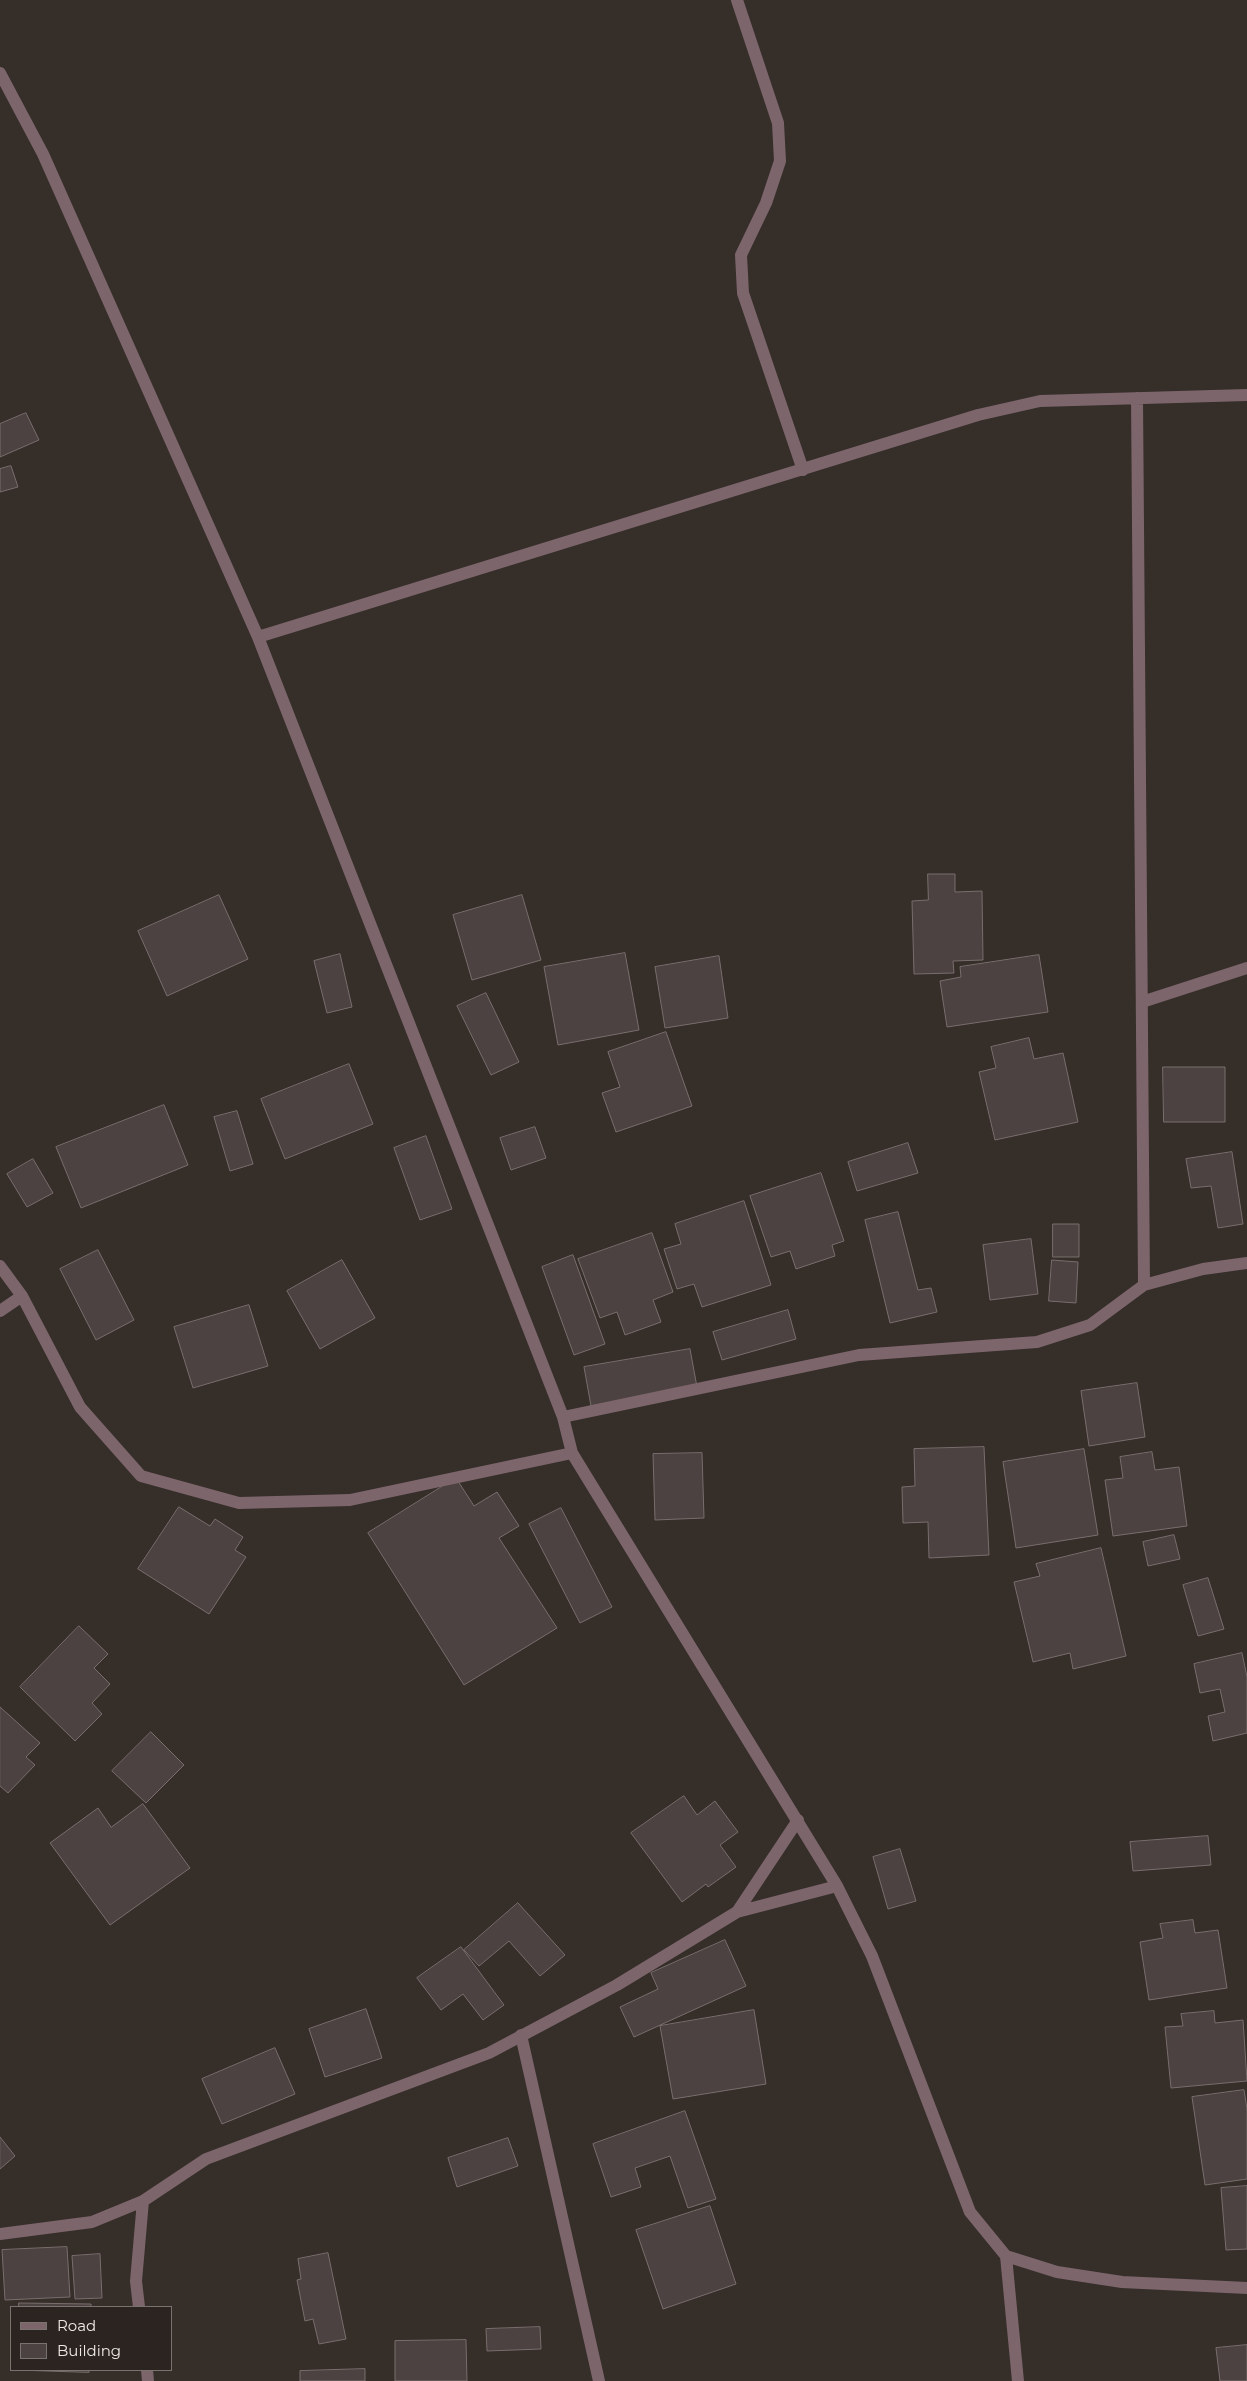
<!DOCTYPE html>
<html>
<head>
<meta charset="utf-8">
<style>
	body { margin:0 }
	#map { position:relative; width:1247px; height:2381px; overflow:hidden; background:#352e29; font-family:Montserrat,sans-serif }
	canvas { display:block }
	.legend { position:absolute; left:10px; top:2306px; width:162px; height:65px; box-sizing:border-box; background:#2b2420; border:1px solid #79736f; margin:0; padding:6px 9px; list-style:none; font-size:15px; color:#eee9e6 }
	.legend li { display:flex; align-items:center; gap:10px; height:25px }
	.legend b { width:25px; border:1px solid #79736f }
</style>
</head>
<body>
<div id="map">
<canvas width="1247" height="2381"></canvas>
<ul class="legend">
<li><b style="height:6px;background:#7d656c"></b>Road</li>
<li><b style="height:14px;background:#4c4241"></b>Building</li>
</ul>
</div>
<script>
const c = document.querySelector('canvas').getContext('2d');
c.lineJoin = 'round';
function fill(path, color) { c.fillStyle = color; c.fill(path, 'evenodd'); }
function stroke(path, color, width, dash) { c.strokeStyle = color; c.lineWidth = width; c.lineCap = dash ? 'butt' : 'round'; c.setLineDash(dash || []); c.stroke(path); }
const building = new Path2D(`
	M26,413L39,440L0,457V424Z
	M11,466L18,487L0,492V469Z
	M928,874H955V892L982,891L983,960L953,961L954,973L914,974L912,901L928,900Z
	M219,895L248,959L167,996L138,931Z
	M522,895L541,960L472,980L453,915Z
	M625,953L639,1030L558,1045L544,967Z
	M340,954L352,1007L327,1013L314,961Z
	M1039,955L1048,1012L947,1027L940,981L961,977L960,967Z
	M719,956L728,1018L665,1028L655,967Z
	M486,993L519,1062L491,1075L457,1006Z
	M666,1032L692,1106L616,1132L602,1093L620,1087L608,1052Z
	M1029,1038L1034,1059L1063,1053L1078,1122L995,1140L979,1072L996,1068L991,1047Z
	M349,1064L373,1124L285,1159L261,1099Z
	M1163,1067H1225V1122H1164Z
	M164,1105L188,1165L81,1208L56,1147Z
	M237,1111L253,1164L230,1171L214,1117Z
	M535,1127L546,1158L511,1170L500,1138Z
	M426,1136L452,1209L420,1220L394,1148Z
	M908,1143L918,1173L857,1191L848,1162Z
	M1232,1152L1243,1224L1218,1228L1211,1186L1191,1188L1186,1159Z
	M33,1159L53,1193L27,1207L7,1174Z
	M821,1173L844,1241L832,1245L835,1256L796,1269L790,1251L771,1257L750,1196Z
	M744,1201L771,1285L702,1307L694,1284L677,1289L664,1249L681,1244L675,1224Z
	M898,1212L918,1290L931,1288L937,1312L890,1323L865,1220Z
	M1053,1224H1079V1257H1053Z
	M652,1233L673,1292L653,1300L661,1322L625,1335L617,1312L600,1318L578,1259Z
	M1031,1239L1038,1294L990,1300L983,1245Z
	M98,1250L134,1320L96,1340L60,1269Z
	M573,1255L605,1344L574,1355L542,1267Z
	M342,1260L375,1318L320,1349L287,1291Z
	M1052,1260L1078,1262L1076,1303L1049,1301Z
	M249,1305L268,1366L193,1388L174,1327Z
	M788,1310L796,1339L722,1360L713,1332Z
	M690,1349L697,1387L591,1406L584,1367Z
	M1137,1383L1145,1437L1089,1446L1081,1391Z
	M984,1447L989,1555L929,1558L928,1522L903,1523L902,1487L915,1486L914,1449Z
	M1084,1449L1098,1535L1016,1548L1003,1462Z
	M1152,1452L1155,1470L1179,1467L1187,1526L1113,1536L1105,1480L1123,1478L1120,1457Z
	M702,1453L704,1518L655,1520L653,1454Z
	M456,1478L474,1506L497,1492L519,1526L499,1538L557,1628L464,1685L368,1533Z
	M179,1507L210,1526L215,1519L243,1537L235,1550L246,1557L209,1614L138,1569Z
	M561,1508L612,1607L580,1623L529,1524Z
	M1174,1535L1180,1559L1148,1566L1143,1542Z
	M1101,1548L1126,1656L1073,1669L1070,1653L1033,1662L1014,1582L1040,1576L1036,1564Z
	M1208,1578L1224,1629L1198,1636L1183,1585Z
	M79,1626L108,1654L94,1668L110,1684L92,1703L102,1714L75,1741L20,1687Z
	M1242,1653L1247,1677V1733L1213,1741L1208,1716L1225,1712L1220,1689L1200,1693L1194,1664Z
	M0,1707L40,1743L26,1757L35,1765L8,1793L0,1786Z
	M151,1732L184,1765L146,1803L112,1771Z
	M684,1796L697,1815L715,1801L738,1832L720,1845L736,1867L708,1887L706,1884L682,1902L631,1833Z
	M143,1804L190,1868L110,1925L50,1843L98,1808L111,1827Z
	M1208,1836L1211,1865L1133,1871L1130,1842Z
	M900,1849L916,1901L888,1909L873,1857Z
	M518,1903L565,1955L540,1976L509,1941L479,1966L464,1950Z
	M1193,1920L1195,1933L1218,1930L1227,1988L1149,2000L1140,1942L1163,1938L1160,1924Z
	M725,1940L746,1986L634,2037L620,2007L658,1989L651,1973Z
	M461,1947L504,2005L483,2020L463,1994L441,2010L417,1978Z
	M366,2009L382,2058L325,2077L309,2029Z
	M754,2010L766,2084L673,2099L660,2026Z
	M1214,2011L1215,2023L1243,2020L1247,2081L1171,2088L1165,2027L1183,2026L1181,2014Z
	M275,2048L295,2094L222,2124L202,2079Z
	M1244,2090L1247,2109V2179L1205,2185L1192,2097Z
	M685,2111L716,2199L688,2208L670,2156L635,2168L641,2187L611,2197L593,2144Z
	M0,2137L15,2156L0,2169Z
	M508,2138L518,2166L457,2187L448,2158Z
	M1247,2186V2249L1226,2250L1221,2188Z
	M710,2206L736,2284L663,2309L636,2230Z
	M67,2247L70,2297L5,2300L2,2250Z
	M328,2253L346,2339L319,2344L313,2319L305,2321L297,2280L301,2279L298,2259Z
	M100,2254L102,2298L75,2299L72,2256Z
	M19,2303L91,2304V2307H19Z
	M540,2327L541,2349L487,2351L486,2329Z
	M466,2340L467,2381H395V2341Z
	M1247,2345V2381H1220L1216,2348Z
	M365,2369V2381H300V2371Z
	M17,2370H89V2372Z`);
const minor = new Path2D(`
	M737,0L778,123L780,161L766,203L741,255L743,293L803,470
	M0,73L43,154L258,637L563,1417L572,1453L837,1886L872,1956L970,2212L1006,2256L1057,2272L1122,2282L1247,2288
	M1137,398L1144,1285
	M258,637L978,415L1040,401L1247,395
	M1142,1002L1247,968
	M0,1266L22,1296L80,1407L141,1476L239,1503L350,1500L572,1453
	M0,1311L22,1296
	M563,1417L859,1355L1037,1342L1090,1325L1144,1285L1203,1269L1247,1263
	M737,1912L798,1820
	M521,2035L599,2381
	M0,2234L92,2222L143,2201
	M1006,2256L1018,2381
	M139,2307L136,2281L143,2201L206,2159L489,2053L617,1985L737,1912L837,1886
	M147,2370L148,2381`);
fill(building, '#4c4241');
stroke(building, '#796e6d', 1);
stroke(minor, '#7d656c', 12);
</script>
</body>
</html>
